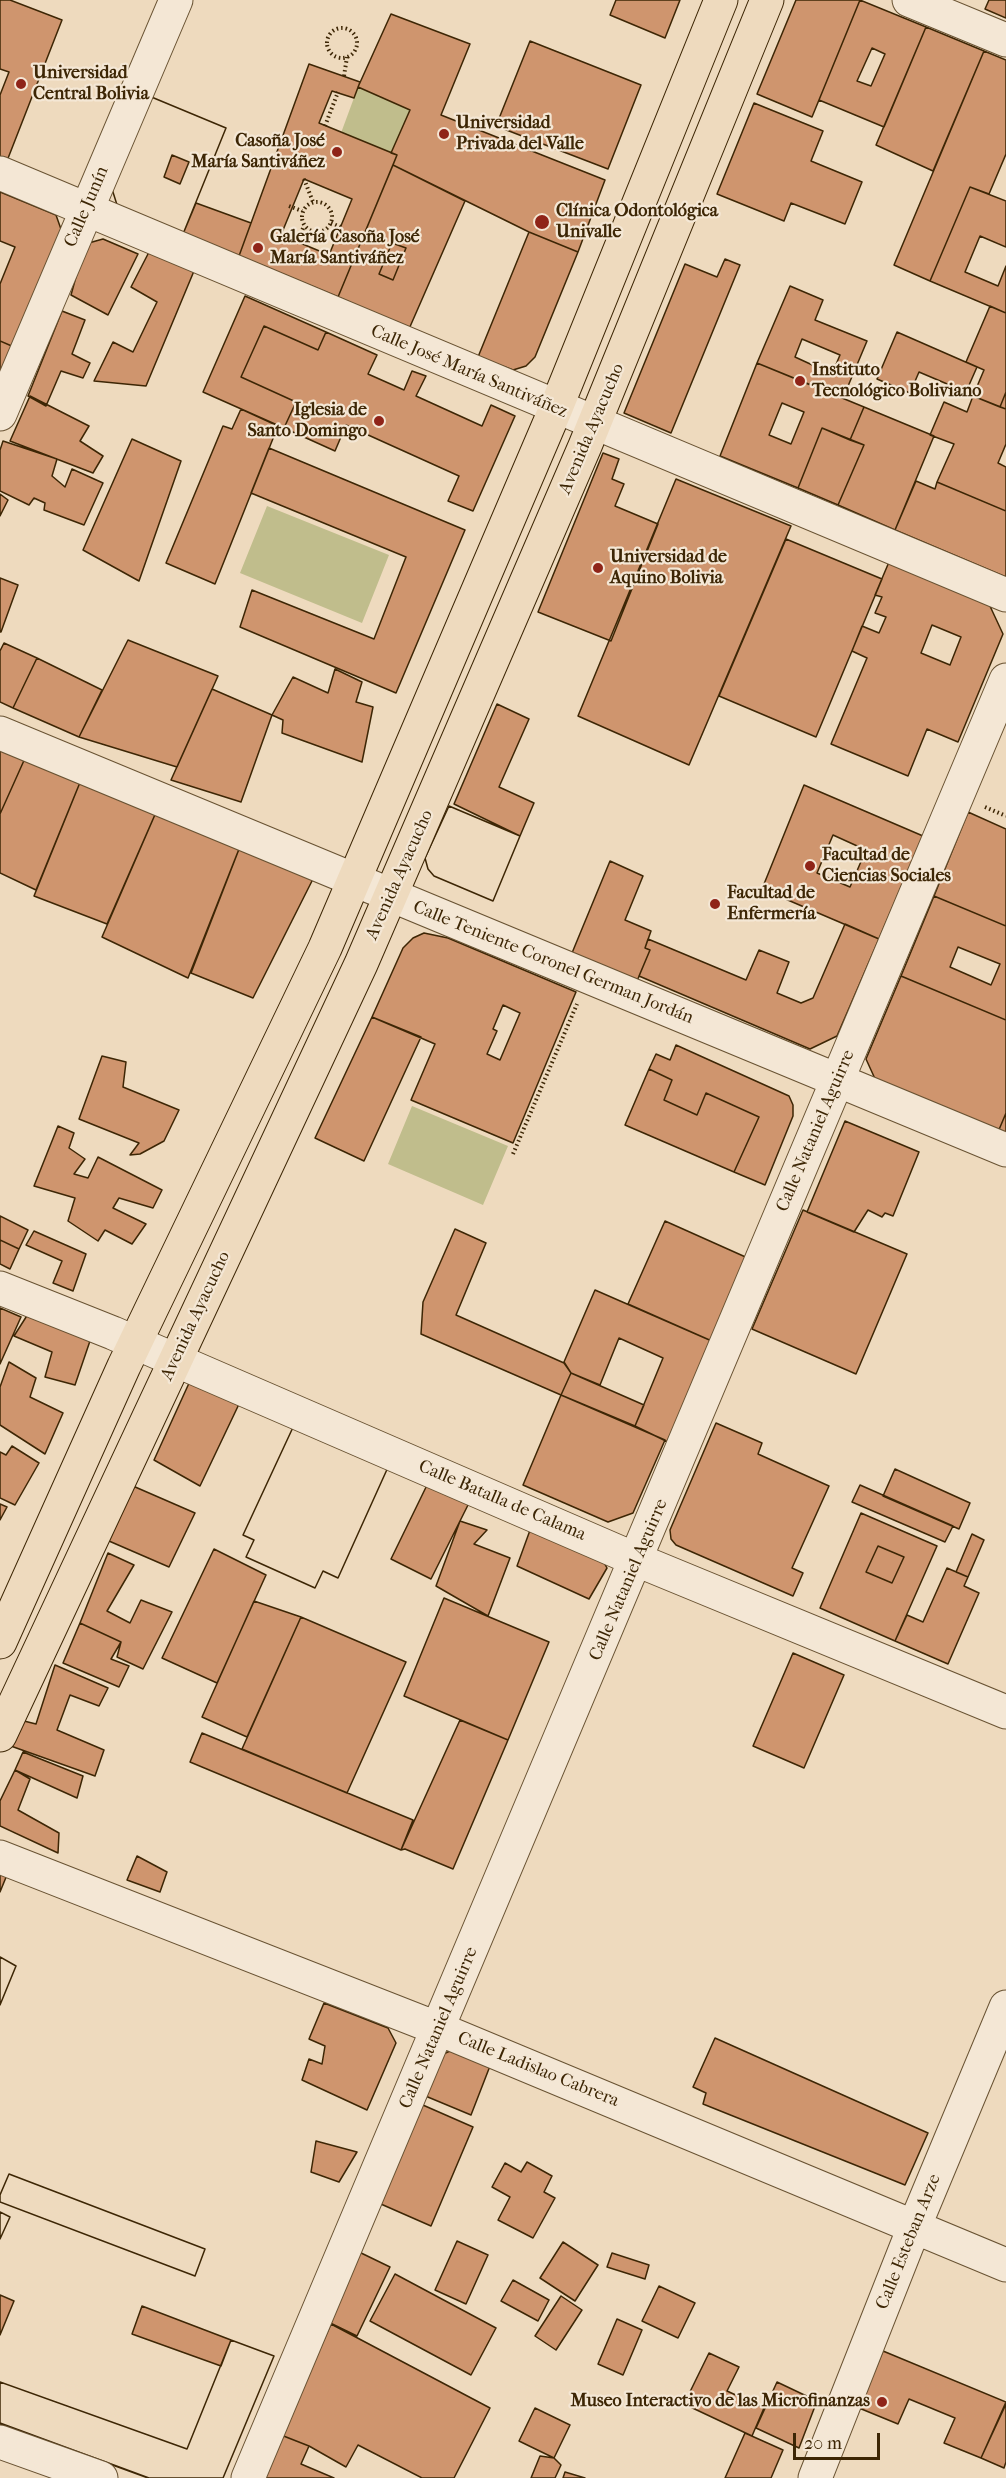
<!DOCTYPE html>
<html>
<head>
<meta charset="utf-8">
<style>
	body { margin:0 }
	#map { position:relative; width:1006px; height:2478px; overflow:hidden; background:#eedabe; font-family:"IM FELL French Canon",serif }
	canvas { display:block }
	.scale { position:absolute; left:793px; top:2433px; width:87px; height:27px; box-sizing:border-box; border:3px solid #3d2605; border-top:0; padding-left:8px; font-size:18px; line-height:21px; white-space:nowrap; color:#3d2605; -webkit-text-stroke:4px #f4e7d5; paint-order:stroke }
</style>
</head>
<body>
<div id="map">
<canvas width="1006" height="2478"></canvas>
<div class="scale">20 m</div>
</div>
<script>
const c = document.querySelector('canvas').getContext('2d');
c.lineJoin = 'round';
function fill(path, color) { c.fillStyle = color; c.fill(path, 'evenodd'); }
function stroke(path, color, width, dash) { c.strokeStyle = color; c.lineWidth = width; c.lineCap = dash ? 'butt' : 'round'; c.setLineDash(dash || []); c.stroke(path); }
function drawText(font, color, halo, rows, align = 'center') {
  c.font = font + ' "IM FELL French Canon",serif'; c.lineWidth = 4.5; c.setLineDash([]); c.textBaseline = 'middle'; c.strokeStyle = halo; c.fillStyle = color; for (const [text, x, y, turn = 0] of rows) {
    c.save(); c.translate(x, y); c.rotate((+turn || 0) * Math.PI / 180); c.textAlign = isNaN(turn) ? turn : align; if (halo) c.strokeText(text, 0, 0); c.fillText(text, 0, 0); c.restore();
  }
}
const green = new Path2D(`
	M358,87L410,110L391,153L341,133Z
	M267,506L389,555L362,623L240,573Z
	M412,1106L508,1146L483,1205L388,1164Z`);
const building = new Path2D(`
	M0,0H10L62,20L5,166L0,164V95L9,72L0,69Z
	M616,0H680L665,38L610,15Z
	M796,0H860L812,117L757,94Z
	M860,0L926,27L884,127L819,100ZM872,48L885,54L871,86L857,81Z
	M989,0H1006V18L985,9Z
	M391,14L470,44L441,115L605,180L578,252L529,232L393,165L397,155L391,153L410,110L358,87Z
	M926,27L984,51L933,171L876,145Z
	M530,41L641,85L608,169L496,126Z
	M984,51L1006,60V154L989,194L970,187L930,281L894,265Z
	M309,64L360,82L354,98L332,91L319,123L397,155L338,297L239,256ZM304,179L352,199L329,255L281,235Z
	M149,96L226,128L183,234L118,208L112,189ZM172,155L189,162L180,184L164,177Z
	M149,96L226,128L183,234L118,208L112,189Z
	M754,103L823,131L811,161L862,182L845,224L791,203L784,221L717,194Z
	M393,165L465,201L409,329L338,297ZM392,243L406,248L393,280L379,274Z
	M970,187L1006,201V247L980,236L965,272L998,286L1006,266V313L930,281Z
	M0,192L56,215L62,232L14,347L0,341V284L15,247L0,241Z
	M196,203L251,223L239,256L183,234Z
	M529,232L578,252L535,357L526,366L513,370L478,357Z
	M103,239L138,254L108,315L71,295L85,244Z
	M392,243L406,248L393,280L379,274Z
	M149,252L194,271L146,386L94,381L113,342L133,352L157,302L131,287Z
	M725,259L740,265L671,433L624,413L685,264L717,277Z
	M790,286L823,300L815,320L867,341L843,398L757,363ZM802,339L840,355L832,374L795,357Z
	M245,296L326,332L318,350L264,326L241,377L296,402L284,428L203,392Z
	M990,306L1006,313V392L1000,407L973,396L984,370L966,362Z
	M62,311L85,320L72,354L90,363L83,378L61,371L46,406L28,396Z
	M264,326L318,350L326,332L377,355L368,374L404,390L412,371L426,376L416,396L482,426L491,405L515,416L473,511L448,501L459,476L346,425L335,451L284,428L296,402L241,377Z
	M897,332L977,367L966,392L919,372L910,393L877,379Z
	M0,341L14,347L0,380Z
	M757,363L864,407L850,440L822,428L798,488L720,456ZM782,403L804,412L791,444L769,435Z
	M1006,392V409L1000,407Z
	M30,396L89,426L80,441L103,456L93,473L10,441Z
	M973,396L1006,409V444L998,463L1006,467V511L937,482L954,444L930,435L944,402L967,412Z
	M864,407L934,436L895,530L838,505L864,445L850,440Z
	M241,409L278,426L215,584L166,563L223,426L232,429Z
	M822,428L864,445L838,505L798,488Z
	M132,439L181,461L139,581L83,550Z
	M3,441L57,459L52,476L65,487L72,469L103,483L84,525L44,510L45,503L34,498L29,505L0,491V450Z
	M269,448L465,530L396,693L240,627L252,590L374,639L406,557L251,493Z
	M603,453L619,459L612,479L624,484L615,506L658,524L611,641L538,612Z
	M676,479L791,526L689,765L578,716Z
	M916,481L935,489L937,482L1006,511V577L895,530Z
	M0,494L8,500L0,516Z
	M786,539L882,579L816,737L719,696Z
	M889,562L989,604L1003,634L958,742L927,729L908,776L831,744L867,658L852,651L862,626L879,633L886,617L875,613L882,597L875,595ZM932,625L961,637L950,665L921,653Z
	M0,578L18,585L1,632H0Z
	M128,640L218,676L177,767L79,737Z
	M4,643L37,658L13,708L0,702V651Z
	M37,658L102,690L79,737L13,708Z
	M335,669L362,682L356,702L373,707L362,762L282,733L283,720L272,715L293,677L328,693Z
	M212,689L272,715L241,802L171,780Z
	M497,704L529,719L499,787L534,803L520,836L454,804Z
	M0,745L26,756L0,814Z
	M26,756L81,780L36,890L0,873V814Z
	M81,780L157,810L107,924L34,896Z
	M804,785L923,836L879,939L762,889ZM833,835L866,850L850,887L817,873Z
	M449,806L520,836L493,901L434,876L428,869L425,858Z
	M449,806L520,836L493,901L434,876L428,869L425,858Z
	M157,810L241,844L188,978L102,937Z
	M968,812L1006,829V926L934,896Z
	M241,844L315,875L253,998L191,973Z
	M610,861L643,876L625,920L651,931L645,948L650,950L637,981L572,953Z
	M934,896L1006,926V1020L901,976ZM958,947L1000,964L991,985L950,967Z
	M845,924L879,939L837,1036L810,1049L639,976L650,950L645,948L648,939L746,980L759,950L789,962L777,993L801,1003L813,998Z
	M424,933L448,938L576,992L513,1143L411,1100L435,1044L372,1017L403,948L413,938ZM503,1005L520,1013L500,1060L487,1054L497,1031L493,1029Z
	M901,976L1006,1020V1113L998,1132L876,1081L866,1059Z
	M372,1017L421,1037L364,1161L315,1138Z
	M676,1045L789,1096L793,1105V1116L765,1185L734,1172L759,1117L706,1093L697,1115L664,1100L672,1080L649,1069L656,1054L670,1060Z
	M102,1056L126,1062L123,1087L179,1110L164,1141L140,1154L130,1155L139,1143L79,1119Z
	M649,1069L672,1080L664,1100L697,1115L706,1093L759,1117L734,1172L625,1125Z
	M1006,1113V1135L998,1132Z
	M845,1121L919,1152L893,1216L885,1213L882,1217L868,1210L854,1232L807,1212Z
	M58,1126L74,1133L69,1148L85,1159L74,1174L88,1178L98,1157L162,1190L153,1208L119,1198L113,1208L146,1224L132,1244L105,1230L98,1241L68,1221L75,1198L34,1186Z
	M803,1210L907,1254L856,1374L752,1329Z
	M0,1216L28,1230L19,1249L0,1240Z
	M665,1221L750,1259L714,1342L628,1304Z
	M455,1229L486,1243L456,1315L564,1363L571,1373L561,1395L421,1334L423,1302Z
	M34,1231L86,1254L73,1291L53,1283L62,1261L26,1245Z
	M0,1240L19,1249L10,1269L0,1264Z
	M595,1290L714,1342L670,1443L635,1426L663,1358L619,1338L600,1385L571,1373L564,1362Z
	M0,1308L21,1317L0,1364Z
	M28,1314L91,1338L75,1385L45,1377L52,1352L14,1336Z
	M9,1362L36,1378L30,1397L63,1413L45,1454L0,1425V1387Z
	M571,1373L644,1405L635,1426L561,1395Z
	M190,1381L240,1402L200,1486L154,1460Z
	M561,1395L665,1440L633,1513L608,1522L523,1485Z
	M295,1423L389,1465L338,1578L323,1571L315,1588L246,1557L254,1540L243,1535Z
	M295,1423L389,1465L338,1578L323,1571L315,1588L246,1557L254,1540L243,1535Z
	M716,1423L762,1443L758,1454L829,1486L792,1568L803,1573L793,1596L676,1545L671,1539L670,1530Z
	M12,1446L39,1463L15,1505L0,1498V1452L6,1455Z
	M895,1469L970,1503L959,1529L883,1496Z
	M429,1481L471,1499L431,1579L391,1559Z
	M126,1483L195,1513L169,1567L102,1538Z
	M860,1485L953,1526L945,1542L852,1502Z
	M0,1504L7,1507L0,1520Z
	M861,1513L937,1546L895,1641L820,1608ZM878,1546L904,1557L892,1583L866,1572Z
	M460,1521L487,1530L474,1544L510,1558L488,1616L436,1586Z
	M533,1522L595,1547L607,1568L589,1599L517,1566Z
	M972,1534L984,1540L968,1577L956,1572Z
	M878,1546L904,1557L892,1583L866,1572Z
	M214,1549L266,1575L217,1683L162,1658Z
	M108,1553L134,1565L107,1611L130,1623L141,1600L172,1612L143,1669L117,1657L121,1642L80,1623Z
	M947,1568L968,1577L964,1586L979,1593L948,1664L895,1641L907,1615L923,1622Z
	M444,1598L549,1642L508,1740L404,1696Z
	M254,1601L301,1617L247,1737L202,1717Z
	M301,1617L406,1662L347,1793L242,1749Z
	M80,1623L121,1642L111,1659L129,1666L119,1687L63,1663Z
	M793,1653L844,1675L804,1768L753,1746Z
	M55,1665L108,1688L99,1706L70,1695L57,1730L104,1750L95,1776L8,1745L16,1719L36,1724Z
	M460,1720L508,1740L453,1869L405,1849L401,1850Z
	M202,1733L413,1820L401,1850L190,1762Z
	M23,1752L83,1776L77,1798L15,1770Z
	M15,1770L30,1779L18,1810L59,1833L58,1853L0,1826V1801Z
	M137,1856L167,1872L160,1892L127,1880Z
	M0,1866L9,1870L0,1892Z
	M0,1957L16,1966L0,2005Z
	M0,1957L16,1966L0,2005Z
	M324,2003L388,2028L396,2043L367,2110L302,2080L309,2059L322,2064L325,2046L309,2039Z
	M715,2038L928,2133L905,2185L703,2104L706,2093L693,2087Z
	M450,2051L490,2066L471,2115L423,2095L439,2056Z
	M416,2102L473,2127L431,2226L374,2201Z
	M316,2141L357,2152L339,2182L311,2172Z
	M527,2162L552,2176L544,2192L555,2198L533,2238L498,2220L510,2197L492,2187L505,2163L521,2172Z
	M9,2174L205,2249L195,2276L0,2202V2195Z
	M9,2174L205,2249L195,2276L0,2202V2195Z
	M0,2212L10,2217L0,2239Z
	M0,2212L10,2217L0,2239Z
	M457,2241L488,2255L466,2304L435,2290Z
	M563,2242L598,2265L575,2301L540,2278Z
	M357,2251L390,2267L357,2336L324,2320Z
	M612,2253L649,2265L645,2279L607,2267Z
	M395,2274L496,2328L471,2375L370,2321Z
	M513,2280L549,2300L538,2321L501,2301Z
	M659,2286L695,2303L678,2338L642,2321Z
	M0,2295L14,2301L0,2335Z
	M561,2296L582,2310L556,2350L535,2336Z
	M142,2306L231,2340L221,2366L132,2334Z
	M617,2319L642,2330L623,2375L598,2364Z
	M331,2324L490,2408L454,2478H422L358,2445L346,2467L309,2446L281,2435Z
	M231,2340L274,2356L223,2478H148L0,2424V2382L187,2449Z
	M231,2340L274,2356L223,2478H149L0,2423V2382L187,2449Z
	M883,2351L1006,2402L981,2458L944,2443L955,2418L909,2399L898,2424L859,2408Z
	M709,2353L739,2367L727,2391L764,2408L752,2436L684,2404Z
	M777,2382L817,2401L799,2448L756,2428Z
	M1006,2404V2462L1004,2468L981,2458Z
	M535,2408L570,2425L554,2458L519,2441Z
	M745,2433L783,2450L771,2478H725Z
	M281,2435L309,2446L301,2464L334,2478H263Z
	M540,2456L554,2458L561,2465L555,2478H531Z
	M565,2472L585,2478H563Z`);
const path = new Path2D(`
	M327 43a15 15 0 1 1 30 0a15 15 0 1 1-30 0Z
	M344,76L347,57
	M325,126L338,92
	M304,179L313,202
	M302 217a15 15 0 1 1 30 0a15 15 0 1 1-30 0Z
	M289,206L302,211
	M331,223L343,228
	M297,242L304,226
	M985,807L1006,816
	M513,1154L577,1004`);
const street = new Path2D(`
	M909,0L1006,40
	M0,173L1006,595
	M0,414L176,0
	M0,733L1006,1150
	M0,1288L113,1333L637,1560L1006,1712
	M0,1857L439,2029L1006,2265
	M0,2442L101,2478
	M248,2478L1006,680
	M815,2478L915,2225L1006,2007`);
const primary = new Path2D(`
	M0,1642L124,1366L325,948L556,408L721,0
	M0,1735L361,964L585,446L767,0`);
const markers = [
	[21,84,6,"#8f2418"],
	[444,134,6,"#8f2418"],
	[337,152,6,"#8f2418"],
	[542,222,8,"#8f2418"],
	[258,248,6,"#8f2418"],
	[800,381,6,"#8f2418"],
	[379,421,6,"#8f2418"],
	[598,568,6,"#8f2418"],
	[810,866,6,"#8f2418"],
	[715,904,6,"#8f2418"],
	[882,2402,6,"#8f2418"]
];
const poiNames = [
	["Universidad",33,74],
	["Central Bolivia",33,95],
	["Universidad",456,124],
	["Privada del Valle",456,145],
	["Casoña José",325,142,"right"],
	["María Santiváñez",325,163,"right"],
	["Clínica Odontológica",556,212],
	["Univalle",556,233],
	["Galería Casoña José",270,238],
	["María Santiváñez",270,259],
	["Instituto",812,371],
	["Tecnológico Boliviano",812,392],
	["Iglesia de",367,411,"right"],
	["Santo Domingo",367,432,"right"],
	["Universidad de",610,558],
	["Aquino Bolivia",610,579],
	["Facultad de",822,856],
	["Ciencias Sociales",822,877],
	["Facultad de",727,894],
	["Enfermería",727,915],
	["Museo Interactivo de las Microfinanzas",870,2402,"right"]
];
const streetNames = [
	["Calle Junín",87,207,-67],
	["Calle José María Santiváñez",469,372,23],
	["Avenida Ayacucho",592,429,-67],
	["Avenida Ayacucho",400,875,-66],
	["Calle Teniente Coronel German Jordán",553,963,22],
	["Calle Nataniel Aguirre",816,1131,-67],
	["Avenida Ayacucho",196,1316,-65],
	["Calle Batalla de Calama",502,1501,23],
	["Calle Nataniel Aguirre",629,1580,-67],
	["Calle Nataniel Aguirre",439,2028,-67],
	["Calle Ladislao Cabrera",538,2070,22],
	["Calle Esteban Arze",909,2242,-68]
];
fill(green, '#c0bd8c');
fill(building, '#cf956e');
stroke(building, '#3d2605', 1.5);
stroke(street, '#695333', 35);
stroke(primary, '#3d2605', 35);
stroke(path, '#3d2605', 4, [1.5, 3]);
stroke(street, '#f4e7d5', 33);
stroke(primary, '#eedabe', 33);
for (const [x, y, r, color] of markers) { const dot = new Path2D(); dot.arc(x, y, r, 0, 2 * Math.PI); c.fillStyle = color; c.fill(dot); stroke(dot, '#f4e7d5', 2); }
drawText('bold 18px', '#3d2605', '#f4e7d5', poiNames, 'left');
drawText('18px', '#3d2605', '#f4e7d5', streetNames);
</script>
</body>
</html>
